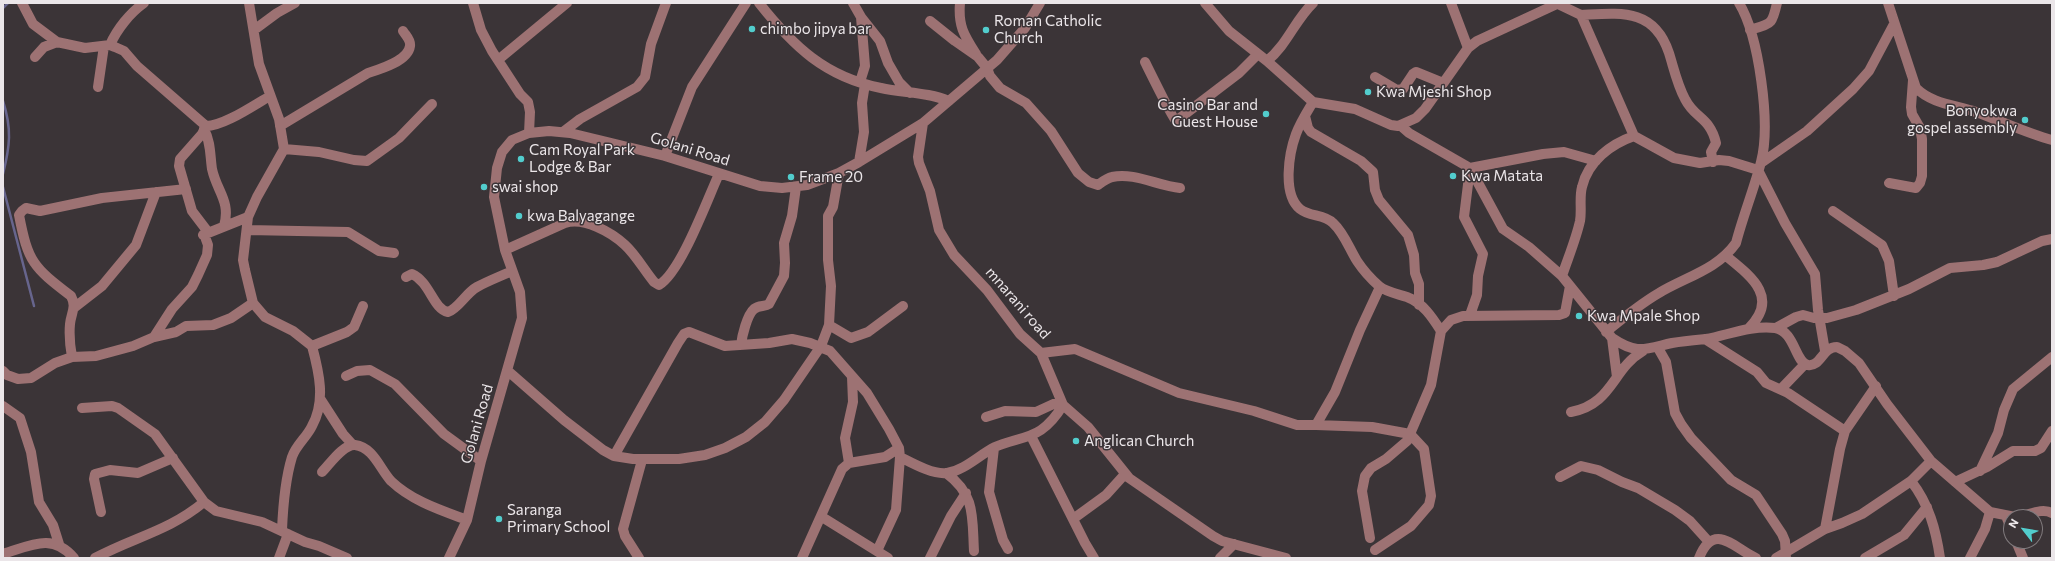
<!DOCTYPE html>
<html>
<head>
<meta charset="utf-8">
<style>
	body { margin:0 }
	#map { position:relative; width:2055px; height:561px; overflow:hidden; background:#3b3437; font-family:Commissioner,sans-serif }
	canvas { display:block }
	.frame { position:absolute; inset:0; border:4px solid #ebe6e9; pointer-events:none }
	.north { position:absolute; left:2003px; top:509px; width:40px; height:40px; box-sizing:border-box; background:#3b3437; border:1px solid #817b7e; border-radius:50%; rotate:301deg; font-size:11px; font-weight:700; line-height:16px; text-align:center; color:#ebe6e9 }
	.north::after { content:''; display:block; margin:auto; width:14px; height:18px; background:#52cdcd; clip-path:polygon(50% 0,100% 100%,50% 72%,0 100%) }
</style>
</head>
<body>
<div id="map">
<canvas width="2055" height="561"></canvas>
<div class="frame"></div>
<div class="north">N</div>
</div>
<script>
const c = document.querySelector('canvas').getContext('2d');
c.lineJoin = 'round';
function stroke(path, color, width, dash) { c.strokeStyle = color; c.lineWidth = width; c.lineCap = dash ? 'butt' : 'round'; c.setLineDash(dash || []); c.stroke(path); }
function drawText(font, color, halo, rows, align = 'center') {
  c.font = font + ' Commissioner,sans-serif'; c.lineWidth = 3; c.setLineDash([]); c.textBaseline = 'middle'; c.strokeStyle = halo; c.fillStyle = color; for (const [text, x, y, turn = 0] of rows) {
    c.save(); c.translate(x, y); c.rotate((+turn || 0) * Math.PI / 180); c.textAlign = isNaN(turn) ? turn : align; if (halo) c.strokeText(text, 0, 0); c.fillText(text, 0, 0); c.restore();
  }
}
const stream = new Path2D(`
	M3,8L8,3
	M3,101C12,129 10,146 3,174
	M3,187L34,306`);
const minor = new Path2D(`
	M22,3L33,24L57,42
	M249,3L259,64L279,119L284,149L257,197L248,217L243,260L245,270L253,303L265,317L293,331L312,346C319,372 326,401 312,426C307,437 296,445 292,457C285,480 283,506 282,530
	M473,3L481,30L492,51L520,94L528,102L530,112L529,133
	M759,3C793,46 825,77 881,88C903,93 928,92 949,101
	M853,3L861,17L865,66L860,82
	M960,3C958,26 964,35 976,54
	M1205,3L1229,31L1267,61L1313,102L1355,109L1391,125L1398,126L1416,118L1425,109L1468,48L1477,41L1559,3
	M1451,3L1468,48
	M1888,3L1916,88C1932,104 1956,105 1976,112C2001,121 2026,133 2052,140
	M1558,4L1581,15L1634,136L1674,158L1700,163L1719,160L1729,161L1758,170L1785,223L1815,274L1818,310L1825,351
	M1581,15C1621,13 1654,8 1669,53C1674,69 1677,84 1685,99C1695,119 1710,117 1716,143L1711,152L1713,162
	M861,17L880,41L888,63L899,82L910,93
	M930,21L955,41L978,57L987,68L990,76L1000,88L1026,103L1051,131L1078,173L1089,182L1098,185C1102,182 1107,178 1112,177C1134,172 1158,186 1180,188
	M254,30L277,13L295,3
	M1750,30C1772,23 1772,25 1777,3
	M110,45C117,29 130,13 144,3
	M35,57L44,47L57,42L85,48L110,45L115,47L124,51L137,66L206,126C224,126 254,105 270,96
	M498,60L567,3
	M1267,61C1287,45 1295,20 1313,3
	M1145,62C1149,70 1173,119 1176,121L1239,73L1258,54
	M1375,77L1397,90L1403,89L1413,74L1416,72L1443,83
	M98,87L104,46
	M1313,102C1307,112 1300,123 1296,134C1289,153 1282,194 1300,209C1310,217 1324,214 1333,223C1344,233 1349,248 1357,261C1363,270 1371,279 1379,286C1386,292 1398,294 1407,297C1423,303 1432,317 1441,331
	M1305,116L1308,128L1311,132L1361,161L1373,172L1375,190L1379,200L1408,235L1414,255L1415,273L1419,284V305
	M923,123L918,157L919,163L930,191L939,230L954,255L987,290L1020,334L1041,353L1063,405L1088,427L1129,478L1213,536L1222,541L1286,558
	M206,126L202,134L180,159L179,166L192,211L208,232
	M280,126L368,73C381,69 408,61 410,46C411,40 406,36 403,31
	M1401,126L1409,133L1470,168L1503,229L1529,247L1562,276L1612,338C1637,355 1645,349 1672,343C1683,341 1695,340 1706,339C1728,335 1752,325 1775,328C1795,331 1795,363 1808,365C1821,367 1822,347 1837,347L1845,351L1859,363L1887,404L1931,461L1990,512L2015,517
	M204,129C211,142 210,156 212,169C217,192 231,201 224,226
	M563,132L580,119L637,87L645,77L651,44L666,3
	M284,149L319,152L354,160L367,161L399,138L432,104
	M665,156L692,87L746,3
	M859,162L864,132L862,103L865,84
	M1761,163L1807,131L1853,89L1869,71L1894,24
	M1889,183L1916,188L1920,183L1922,176V139L1920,128L1912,114L1911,107L1913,80
	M1833,211L1882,245L1889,261L1894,296
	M248,230L348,232L379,251L394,253
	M203,235L248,217
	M505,250L565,223C584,217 611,232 625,245C636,255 644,270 654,282L659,285C681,272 707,200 719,174
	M1726,256C1752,277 1780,298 1748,329
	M1562,276C1568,258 1576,239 1580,221C1582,210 1579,198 1582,187C1588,161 1611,144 1634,136
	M406,277L412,274C430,282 433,309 448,312C458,309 466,293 477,287C488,281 501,276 512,271
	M75,307L102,286L136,245L156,192
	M1470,315L1477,295L1478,276L1483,254L1464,217L1470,168L1543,154L1564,152L1596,161
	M829,325L851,338L868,332L903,306
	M1776,328L1796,317L1803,315L1814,318H1827L1856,310L1909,289L1950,268L1983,265L1997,262L2042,241L2052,239
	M1606,332C1623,318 1640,304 1659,293C1685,277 1717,270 1736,243C1743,216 1754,189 1761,162C1771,124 1759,36 1739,3
	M154,337L176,332L186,326L213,325L231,318L253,303
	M1612,338L1617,377
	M1705,339L1757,372L1766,383L1788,393L1845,431
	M741,345C742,336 747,315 754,309C759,305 765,307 769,304L784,276L785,263L784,243L792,216L796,187
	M312,346L347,332L354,327L363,306
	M1658,348L1666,362L1675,413L1681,424L1691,438L1731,480L1756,495L1782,534L1785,541L1786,558
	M1041,353L1075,349L1179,393L1254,411L1297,425H1316L1335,392L1360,330L1380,287
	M72,357C70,346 69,335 70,324C71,313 77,307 71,296C33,267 28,262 19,215L22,211L26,208L40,211L102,198L186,189
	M3,371L7,375L18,379L31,378L55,363L72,357L96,356L133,346L154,337L172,309L192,287L198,275L207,255L208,245L204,234
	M508,371L564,420L603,450L614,456L633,459H679L705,455L725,448L746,437L765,422L784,400L821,346L829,325L831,286L828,260V216L833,207L839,173
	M346,376L357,371L370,370L395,384L444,434L481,461
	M1781,389L1805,364
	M321,400L343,434L353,445
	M3,406L20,418L31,452L39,502L53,525L59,544
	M82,408L112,406L118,408L155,434L204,502L216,511L262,522L305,542L319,546L347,558
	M1571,412C1613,404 1612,369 1643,351
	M986,417L1005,411L1036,412L1060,401
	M1316,425L1372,427L1410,434L1424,449L1431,496L1429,505L1411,526L1375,550
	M1031,436L1085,543L1094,558
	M994,448L989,492L1003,540L1008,549
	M614,456L678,343L684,334L689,332L725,346L769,343L792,339L810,343L830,351L867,393L889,429L899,448L900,457C912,463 933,475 947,473C965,470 979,455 995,447C1010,440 1028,439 1041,430C1051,423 1057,415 1063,405
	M849,463L845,438L853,402L852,377
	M1980,471L1998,433L2004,410L2013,389L2052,357
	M322,472C330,464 343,444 355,445C373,447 380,469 391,481C412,501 440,510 467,520
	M946,473C976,495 972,517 974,551
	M1560,477L1581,466L1598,470L1622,482L1638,488L1675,510L1690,521L1709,542
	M1911,481C1929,504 1936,530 1940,558
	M1955,482L1987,467L2013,451H2035L2041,448L2052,431
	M101,512L94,479L95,474L110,470L138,473L173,458
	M2006,516L2011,528
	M822,517L888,558
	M2017,517C2028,516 2041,507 2052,513
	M1073,519L1106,495L1125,474
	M1825,529L1840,449L1845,431L1876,386
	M1370,538L1362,491L1365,476L1371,468L1386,459L1407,441L1431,385L1441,331L1451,320L1463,316L1559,315L1565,313L1570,286
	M2016,541L2023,558
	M877,551L896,510L900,457
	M3,554C30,546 52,532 74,558
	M95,558C134,537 169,531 204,502
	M279,558L288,534
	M449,558L467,520L481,461L522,318L520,292L505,250L494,197L497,168L502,152L512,140L529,133L549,131L570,133L665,156L760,186L782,188L807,185L839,173L859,162L923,123L997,60L1025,28L1040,3
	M639,558L625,536L623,529L642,460
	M802,558L842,469L849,463L885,457L899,448
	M930,558L951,516L966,493
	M1220,558L1234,544
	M1699,558C1714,520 1735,549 1756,558
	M1776,558L1825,529L1842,523L1862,514L1911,481L1931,461
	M1865,558L1904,535L1927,507
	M1970,558L1985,529L1990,512`);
const markers = [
	[752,29,4,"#52cdcd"],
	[986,30,4,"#52cdcd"],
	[1368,92,4,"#52cdcd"],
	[1266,114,4,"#52cdcd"],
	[2025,120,4,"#52cdcd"],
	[521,159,4,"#52cdcd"],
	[1453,176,4,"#52cdcd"],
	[791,177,4,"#52cdcd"],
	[484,187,4,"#52cdcd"],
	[519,216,4,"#52cdcd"],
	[1579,316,4,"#52cdcd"],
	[1076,441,4,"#52cdcd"],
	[499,519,4,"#52cdcd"]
];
const poiNames = [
	["Roman Catholic",994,21],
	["Church",994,38],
	["chimbo jipya bar",760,29],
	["Kwa Mjeshi Shop",1376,92],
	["Casino Bar and",1258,105,"right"],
	["Guest House",1258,122,"right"],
	["Bonyokwa",2017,111,"right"],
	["gospel assembly",2017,128,"right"],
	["Cam Royal Park",529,150],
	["Lodge & Bar",529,167],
	["Kwa Matata",1461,176],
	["Frame 20",799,177],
	["swai shop",492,187],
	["kwa Balyagange",527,216],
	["Kwa Mpale Shop",1587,316],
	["Anglican Church",1084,441],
	["Saranga",507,510],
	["Primary School",507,527]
];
const streetNames = [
	["Golani Road",690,149,17],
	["mnarani road",1018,303,49],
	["Golani Road",477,424,-74]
];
stroke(stream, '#67658d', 2.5);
stroke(minor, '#9d7273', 10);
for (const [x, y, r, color] of markers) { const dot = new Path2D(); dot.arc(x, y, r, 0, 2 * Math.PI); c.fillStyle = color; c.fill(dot); stroke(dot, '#3b3437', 1.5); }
drawText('15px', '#ebe6e9', '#3b3437', poiNames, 'left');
drawText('15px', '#ebe6e9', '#3b3437', streetNames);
</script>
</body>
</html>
